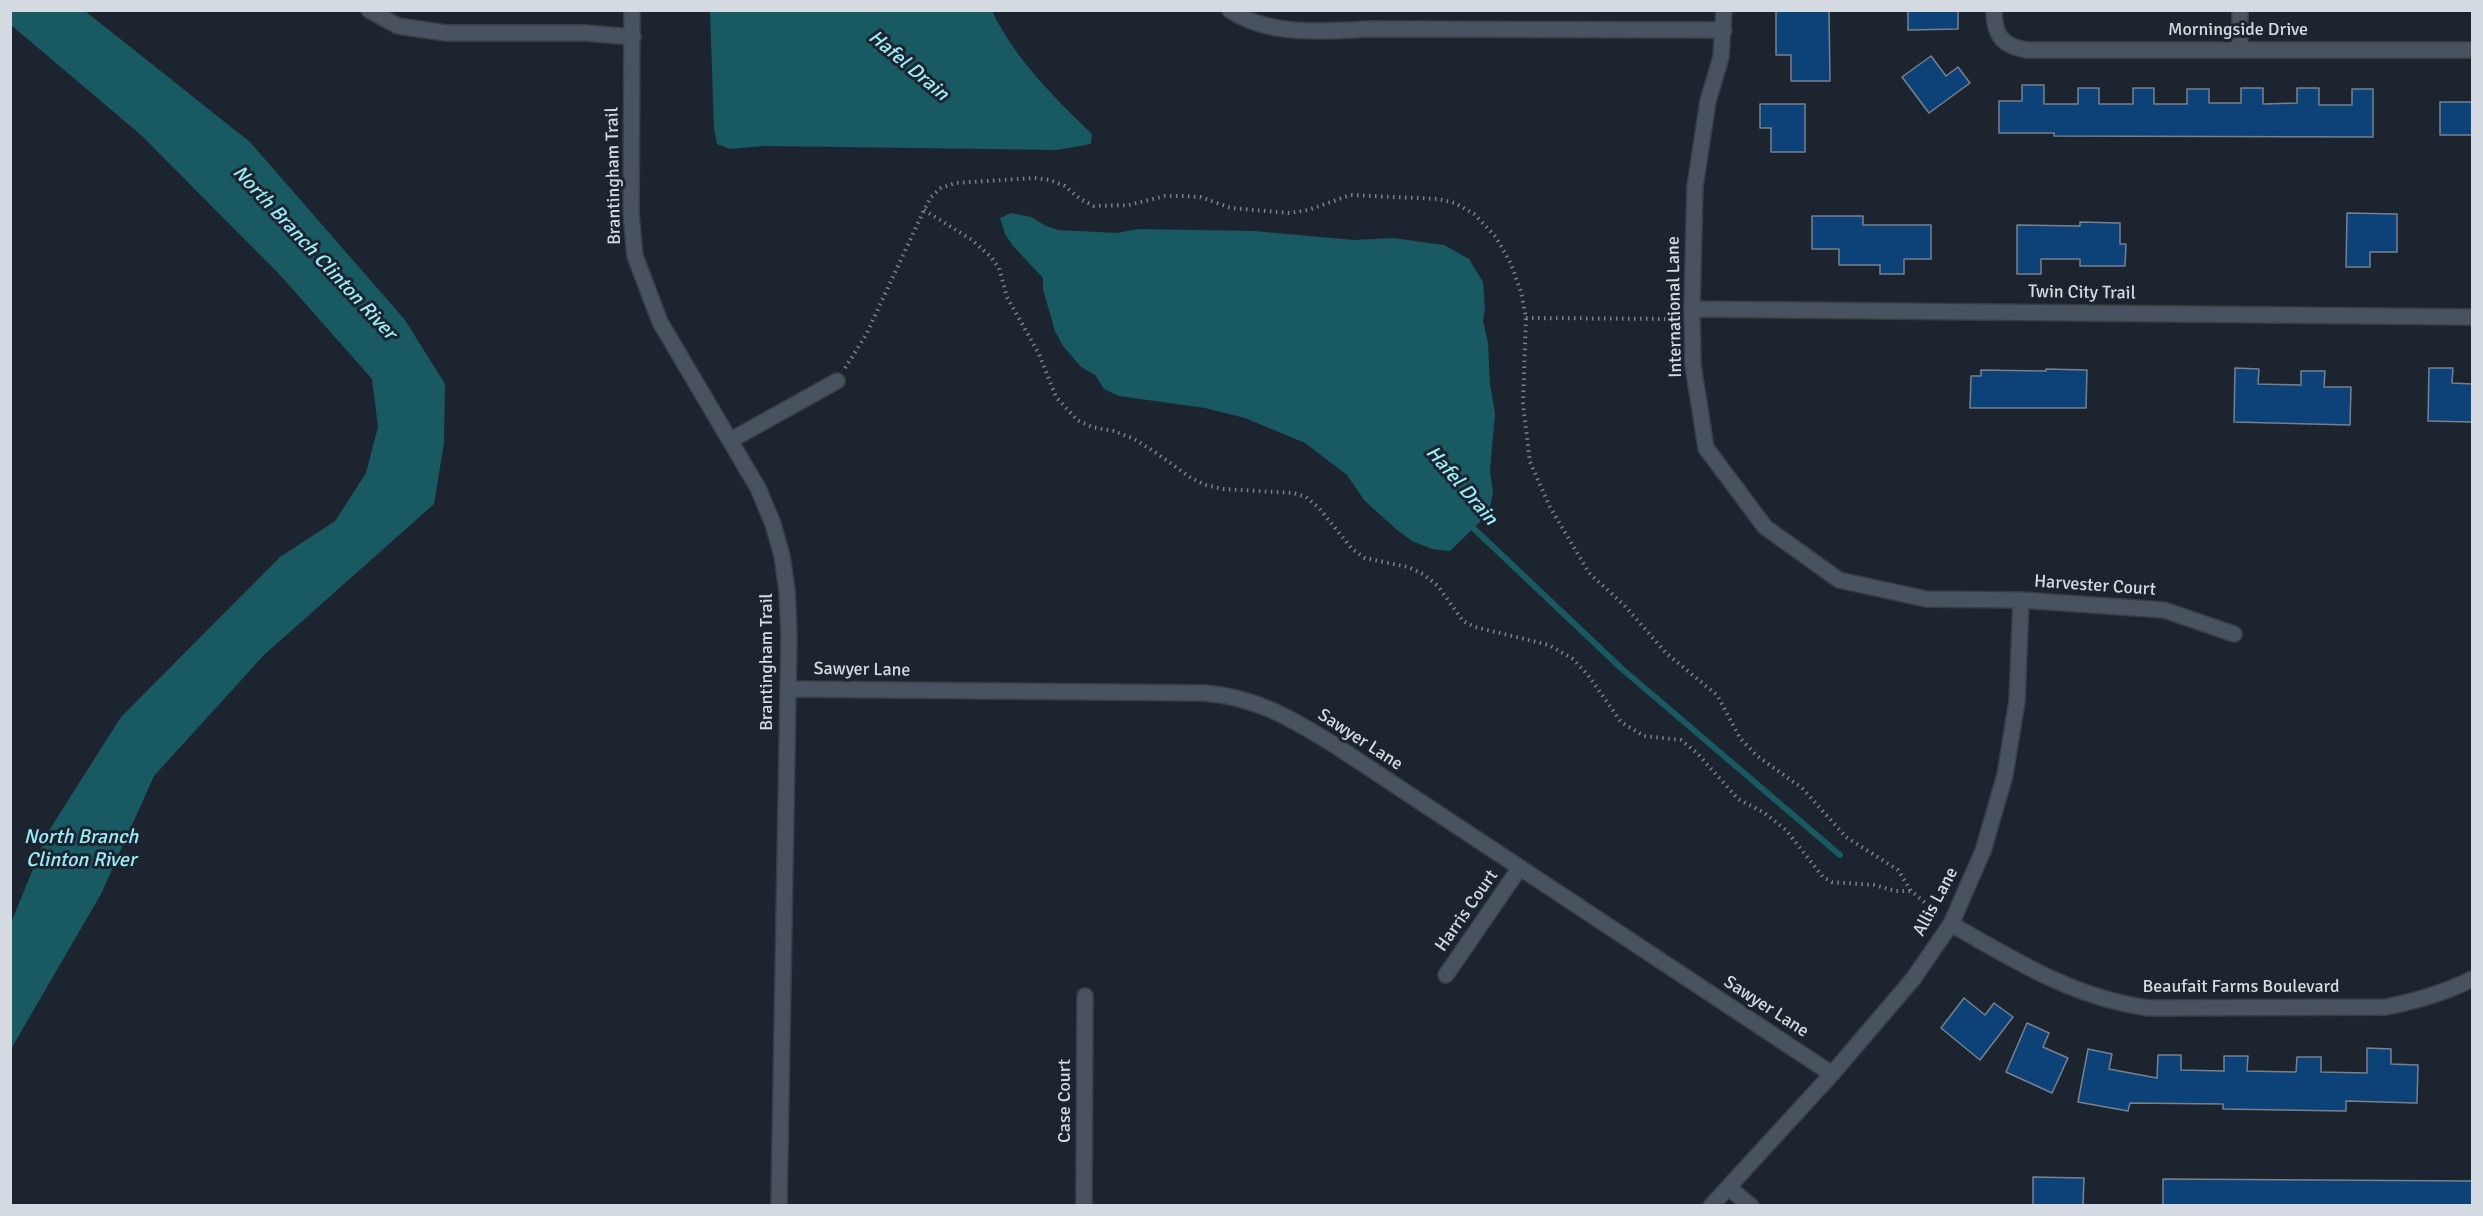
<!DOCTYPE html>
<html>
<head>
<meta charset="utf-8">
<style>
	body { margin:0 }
	#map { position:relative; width:2483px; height:1216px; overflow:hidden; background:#1c242f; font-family:Signika,sans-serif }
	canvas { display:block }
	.frame { position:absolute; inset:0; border:12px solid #d4dae1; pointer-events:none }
</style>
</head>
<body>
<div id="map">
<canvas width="2483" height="1216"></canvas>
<div class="frame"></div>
</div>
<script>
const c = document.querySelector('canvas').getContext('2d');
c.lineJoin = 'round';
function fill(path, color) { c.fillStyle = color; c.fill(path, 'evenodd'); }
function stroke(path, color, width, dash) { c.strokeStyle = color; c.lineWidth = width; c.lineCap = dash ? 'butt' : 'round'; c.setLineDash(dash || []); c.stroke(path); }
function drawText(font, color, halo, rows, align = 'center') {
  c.font = font + ' Signika,sans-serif'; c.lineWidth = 6; c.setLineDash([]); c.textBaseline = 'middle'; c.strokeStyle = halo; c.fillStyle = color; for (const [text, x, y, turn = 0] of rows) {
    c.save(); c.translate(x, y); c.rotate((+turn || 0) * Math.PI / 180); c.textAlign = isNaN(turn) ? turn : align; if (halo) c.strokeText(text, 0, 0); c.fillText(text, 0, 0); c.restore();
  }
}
const water = new Path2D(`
	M11,10L85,11L250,142L405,320L445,384L444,443L434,504L264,655L154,776L101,894L11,1049V923L48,832L121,717L280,557L335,521L366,473L378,427L372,379L280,275L141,135L11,25Z
	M710,11H992C1015,59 1054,97 1092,134L1091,144L1057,150L765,146L730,149L717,144L714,128Z
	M1011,213L1031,217L1046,226L1058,230L1116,233L1139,229L1254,231L1354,240L1393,238L1444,245L1469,259L1483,282L1485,308L1483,321L1488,343L1490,385L1495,413L1490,471L1493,492L1489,513L1450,551L1432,549L1412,541L1397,530L1364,500L1347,475L1305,443L1245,418L1205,408L1119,396L1104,389L1095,375L1081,367L1063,346L1055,331L1043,290V278L1013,246L1005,234L1000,218Z`);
const stream = new Path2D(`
	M1469,524L1621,668L1840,855`);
const building = new Path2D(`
	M1776,10H1829L1830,81H1791V55H1776Z
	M1908,10H1958V29L1908,30Z
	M1931,56L1946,76L1958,67L1970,83L1929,113L1902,77Z
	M2022,85H2044V104H2078V88H2099V104H2133V88H2154V104H2187V89H2209V103H2241V88H2263V104L2297,103V88H2319V105H2352V89H2373V137L2054,136V133H1999V101H2022Z
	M2440,102H2472V135H2440Z
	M1760,104H1805V152H1771V128H1760Z
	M2347,213L2397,214V252H2370V267H2346Z
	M1812,216H1863V225H1931V259H1904V274H1880V265H1839V249H1812Z
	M2080,222L2120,223V244H2126L2125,266H2080V259H2041V274H2017V225L2080,226Z
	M2235,368L2259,369L2258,384L2301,385V371H2325L2324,387H2351L2350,425L2234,422Z
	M2429,368H2453L2452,383L2472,384V422L2428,421Z
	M2046,369L2087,370L2086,408H1970L1971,376H1981V370L2046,371Z
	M1964,998L1985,1015L1994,1003L2013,1017L1980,1060L1941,1028Z
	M2027,1023L2049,1033L2043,1047L2068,1058L2052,1093L2006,1072Z
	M2367,1048L2391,1049V1064L2418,1065L2417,1103L2346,1101V1111L2223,1109V1104L2130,1103L2128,1111L2078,1102L2088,1049L2112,1054L2109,1069L2157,1078L2158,1055H2181V1070L2224,1071V1056H2248L2247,1071L2296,1072L2297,1057H2321V1072L2367,1073Z
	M2033,1177L2084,1178L2083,1206H2033Z
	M2163,1179L2472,1181V1206H2163Z`);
const path = new Path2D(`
	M924,210L972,240L991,257L999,268L1007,297L1039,354L1056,397L1077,420L1092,427L1114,431L1134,439L1155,452L1191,478L1206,485L1223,489L1293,493L1306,497L1319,508L1352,549L1365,558L1408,567L1423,574L1438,586L1463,621L1475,627L1549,645L1573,659L1588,675L1621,722L1644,736L1681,740L1697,753L1738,799L1763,812L1786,830L1823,877L1832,882L1874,885L1896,891H1911
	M1526,318L1676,319
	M845,368L866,335L924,210L931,197L941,188L955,183L1034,178L1050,180L1065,186L1080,199L1094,206L1129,205L1165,196H1182L1200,197L1231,208L1290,213L1308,210L1351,195L1438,199L1455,203L1474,214L1496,237L1511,264L1521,292L1526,318L1523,404L1530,462L1550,507L1589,573L1624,605L1666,653L1717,695L1740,738L1756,755L1802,788L1846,837L1898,870L1911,891L1929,906L1939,911`);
const minor = new Path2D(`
	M369,10L398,26L446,33H585L633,37
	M632,10L631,213L635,256L660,322L758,488L773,524L782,556L787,591L789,634L779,1206
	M1230,10C1270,37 1324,31 1369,29L1724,30
	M1724,10L1721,57L1708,101L1695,186L1692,309L1693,365L1706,448L1765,527L1839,580L1926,599L2021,600L2164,610L2234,634
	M1994,10C1994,35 2002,46 2027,50H2472
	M2240,10V49
	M1692,309L2472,317
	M731,440L837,381
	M788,689L1204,693C1257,697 1292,719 1336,746L1832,1074
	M1951,924C2016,961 2074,998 2149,1008L2386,1007C2416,1001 2445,993 2472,979
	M1446,975L1519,869
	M1729,1188L1751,1206
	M1084,1206L1085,996
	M1711,1206L1832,1074L1913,979L1951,924L1983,851L2005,775L2017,701L2021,600`);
const streetNames = [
	["Morningside Drive",2238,30],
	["Brantingham Trail",614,176,-91],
	["Twin City Trail",2082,293,1],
	["International Lane",1675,307,-91],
	["Harvester Court",2095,586,4],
	["Brantingham Trail",767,662,-90],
	["Sawyer Lane",862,670,1],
	["Sawyer Lane",1360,740,33],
	["Allis Lane",1936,902,-62],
	["Harris Court",1467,911,-55],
	["Beaufait Farms Boulevard",2241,987],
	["Sawyer Lane",1766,1007,33],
	["Case Court",1065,1101,-90]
];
const waterNames = [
	["Hafel Drain",908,66,40],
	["North Branch Clinton River",314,253,47],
	["Hafel Drain",1461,486,49],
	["North Branch",81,838],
	["Clinton River",81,861]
];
fill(water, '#195962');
stroke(stream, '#195962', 6);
fill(building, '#0d4278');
stroke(building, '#77818e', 1.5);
stroke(minor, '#373e47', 18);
stroke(path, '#7b828b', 4, [1.5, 4.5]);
stroke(minor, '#49535f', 15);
drawText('18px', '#d4dae1', '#1c242f', streetNames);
drawText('italic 20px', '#9bedfa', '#1c242f', waterNames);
</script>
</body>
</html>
